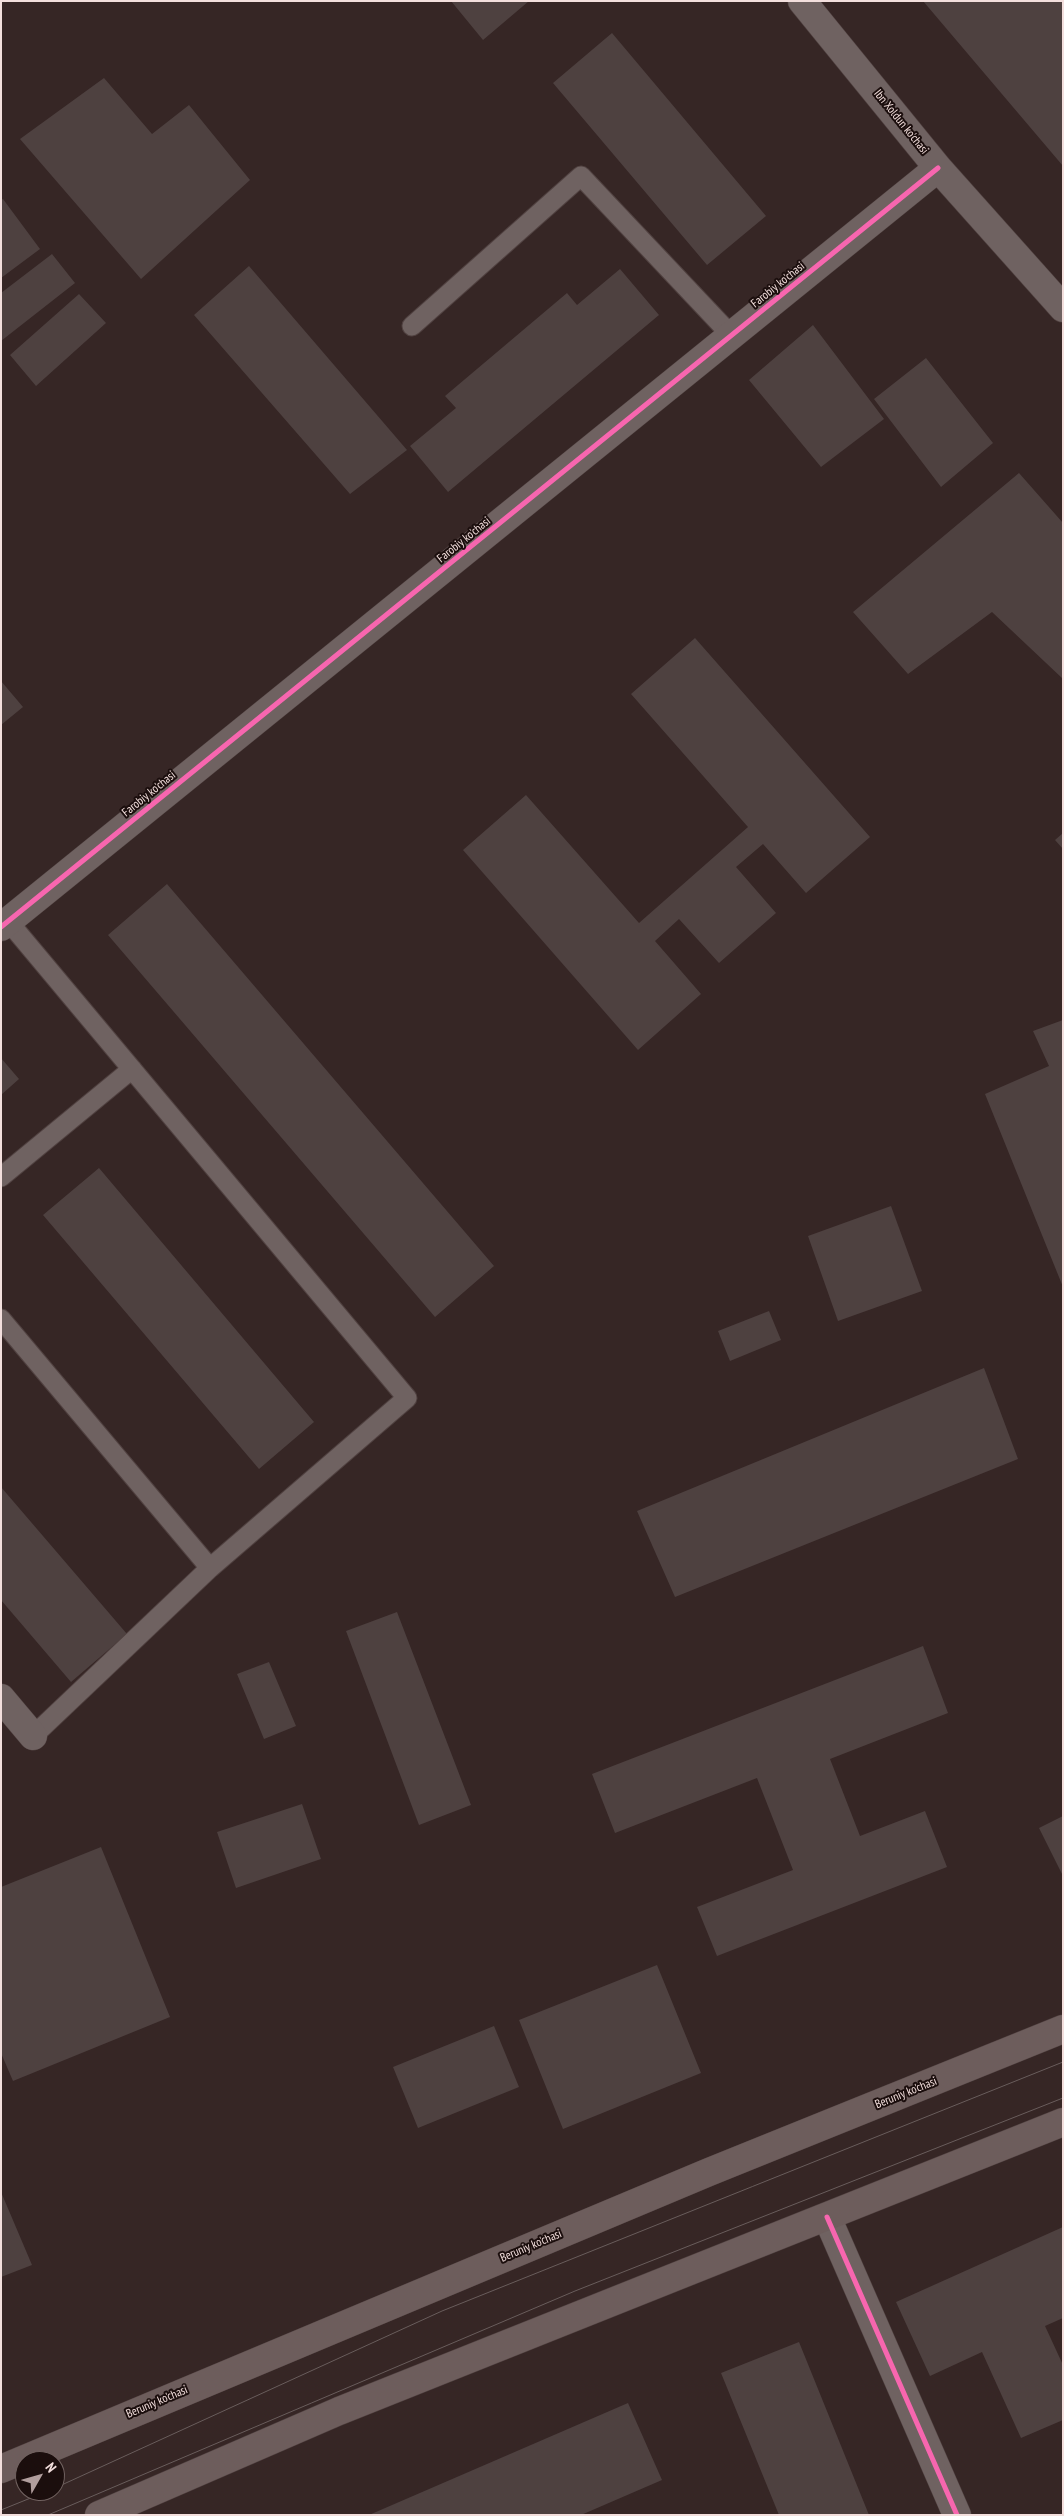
<!DOCTYPE html>
<html>
<head>
<meta charset="utf-8">
<style>
	body { margin:0 }
	#map { position:relative; width:1064px; height:2516px; overflow:hidden; background:#362625; font-family:"PT Sans Narrow",sans-serif }
	canvas { display:block }
	.frame { position:absolute; inset:0; border:2px solid #f3dfdd; pointer-events:none }
	.north { position:absolute; left:15px; top:2451px; width:50px; height:50px; box-sizing:border-box; background:#1b0e0d; border:1px solid #716260; border-radius:50%; rotate:52deg; font-size:14px; font-weight:700; line-height:20px; text-align:center; color:#f3dfdd }
	.north::after { content:''; display:block; margin:auto; width:18px; height:22px; background:#b19e9d; clip-path:polygon(50% 0,100% 100%,50% 72%,0 100%) }
</style>
</head>
<body>
<div id="map">
<canvas width="1064" height="2516"></canvas>
<div class="frame"></div>
<div class="north">N</div>
</div>
<script>
const ctx = document.querySelector('canvas').getContext('2d');
ctx.lineJoin = 'round';
function paint(path, color) { ctx.fillStyle = color; ctx.fill(path, 'evenodd'); }
const toPath = rows => new Path2D(rows.map(r => 'M' + r).join(''));
function strokePath(path, color, width, dash) { ctx.strokeStyle = color; ctx.lineWidth = width; ctx.lineCap = dash ? 'butt' : 'round'; ctx.setLineDash(dash || []); ctx.stroke(path); }
function write(font, color, halo, rows, align = 'center') {
  ctx.font = font + ' "PT Sans Narrow",sans-serif'; ctx.lineWidth = 4; ctx.setLineDash([]); ctx.textBaseline = 'middle'; ctx.strokeStyle = halo; ctx.fillStyle = color; for (const [text, x, y, turn = 0] of rows) {
    ctx.save(); ctx.translate(x, y); ctx.rotate((+turn || 0) * Math.PI / 180); ctx.textAlign = isNaN(turn) ? turn : align; if (halo) ctx.strokeText(text, 0, 0); ctx.fillText(text, 0, 0); ctx.restore();
  }
}
const building = toPath([
	[451,1,529,1,483,40],
	[923,1,1063,1,1063,166],
	[612,33,766,216,707,265,553,83],
	[104,78,152,134,189,105,250,180,141,279,20,139],
	[3,199,40,249,1,278,1,200],
	[52,254,75,283,1,341,1,293],
	[249,266,407,450,350,494,194,315],
	[620,269,659,315,448,492,410,446,456,408,445,396,567,293,577,305],
	[79,294,106,323,36,386,10,355],
	[813,325,884,419,821,467,749,380],
	[926,358,993,443,941,487,874,399],
	[1019,473,1063,523,1063,679,992,612,908,674,853,612],
	[695,638,870,837,806,893,763,844,736,867,776,913,719,963,679,919,655,941,701,994,638,1050,463,850,526,795,639,923,748,827,631,694],
	[1,681,23,707,1,725],
	[1063,833,1063,849,1055,840],
	[167,884,494,1266,435,1317,108,935],
	[1063,1020,1063,1287,985,1094,1049,1066,1033,1031],
	[1,1058,19,1079,1,1095],
	[99,1168,314,1422,259,1469,43,1215],
	[891,1206,922,1291,838,1321,808,1236],
	[769,1311,781,1340,730,1361,718,1331],
	[984,1368,1018,1459,675,1597,637,1511],
	[1,1487,127,1634,71,1682,1,1600],
	[397,1612,471,1805,419,1825,346,1631],
	[923,1646,948,1713,830,1759,860,1836,925,1811,947,1867,717,1956,697,1907,793,1870,757,1778,615,1833,592,1774],
	[269,1662,296,1726,264,1739,237,1674],
	[302,1804,321,1859,236,1888,217,1832],
	[1063,1816,1063,1876,1039,1828],
	[101,1847,170,2017,13,2081,1,2053,1,1887],
	[657,1965,701,2073,563,2129,519,2020],
	[494,2026,519,2087,418,2128,393,2067],
	[1,2192,32,2265,1,2277],
	[1063,2227,1063,2318,1045,2326,1063,2365,1063,2420,1021,2438,982,2352,930,2376,896,2302],
	[799,2342,869,2515,779,2515,721,2373],
	[628,2403,662,2480,581,2515,369,2515]
]);
const service = toPath([
	[412,326,581,176,732,336],
	[8,921,407,1398,210,1568,33,1736],
	[1,1177,132,1069],
	[1,1319,210,1568]
]);
const minor = toPath([
	[802,1,938,168,1063,308],
	[1,927,938,168],
	[1,1698,33,1736],
	[827,2217,957,2515]
]);
const primary = toPath([
	[1,2469,709,2172,1063,2029],
	[99,2515,339,2411,1063,2122]
]);
const tram = toPath([
	[55,2488,442,2311,1063,2062],
	[1,2510,48,2491],
	[48,2515,575,2291,1063,2098]
]);
const cycleway = toPath([
	[1,927,938,168],
	[827,2217,957,2515]
]);
const streetNames = [
	["Ibn Xoldun ko'chasi",901,122,51],
	["Farobiy ko'chasi",778,285,-39],
	["Farobiy ko'chasi",464,540,-39],
	["Farobiy ko'chasi",149,794,-39],
	["Beruniy ko'chasi",906,2093,-22],
	["Beruniy ko'chasi",531,2246,-23],
	["Beruniy ko'chasi",157,2402,-23]
];
paint(building, '#4e4140');
strokePath(service, '#504140', 21);
strokePath(minor, '#504140', 29);
strokePath(primary, '#504140', 29);
strokePath(service, '#6f6261', 19);
strokePath(minor, '#6f6261', 28);
strokePath(primary, '#6d5d5c', 28);
strokePath(tram, '#695d5c', 1);
strokePath(cycleway, '#f766af', 5);
write('12px', '#f3dfdd', '#1b0e0d', streetNames);
</script>
</body>
</html>
